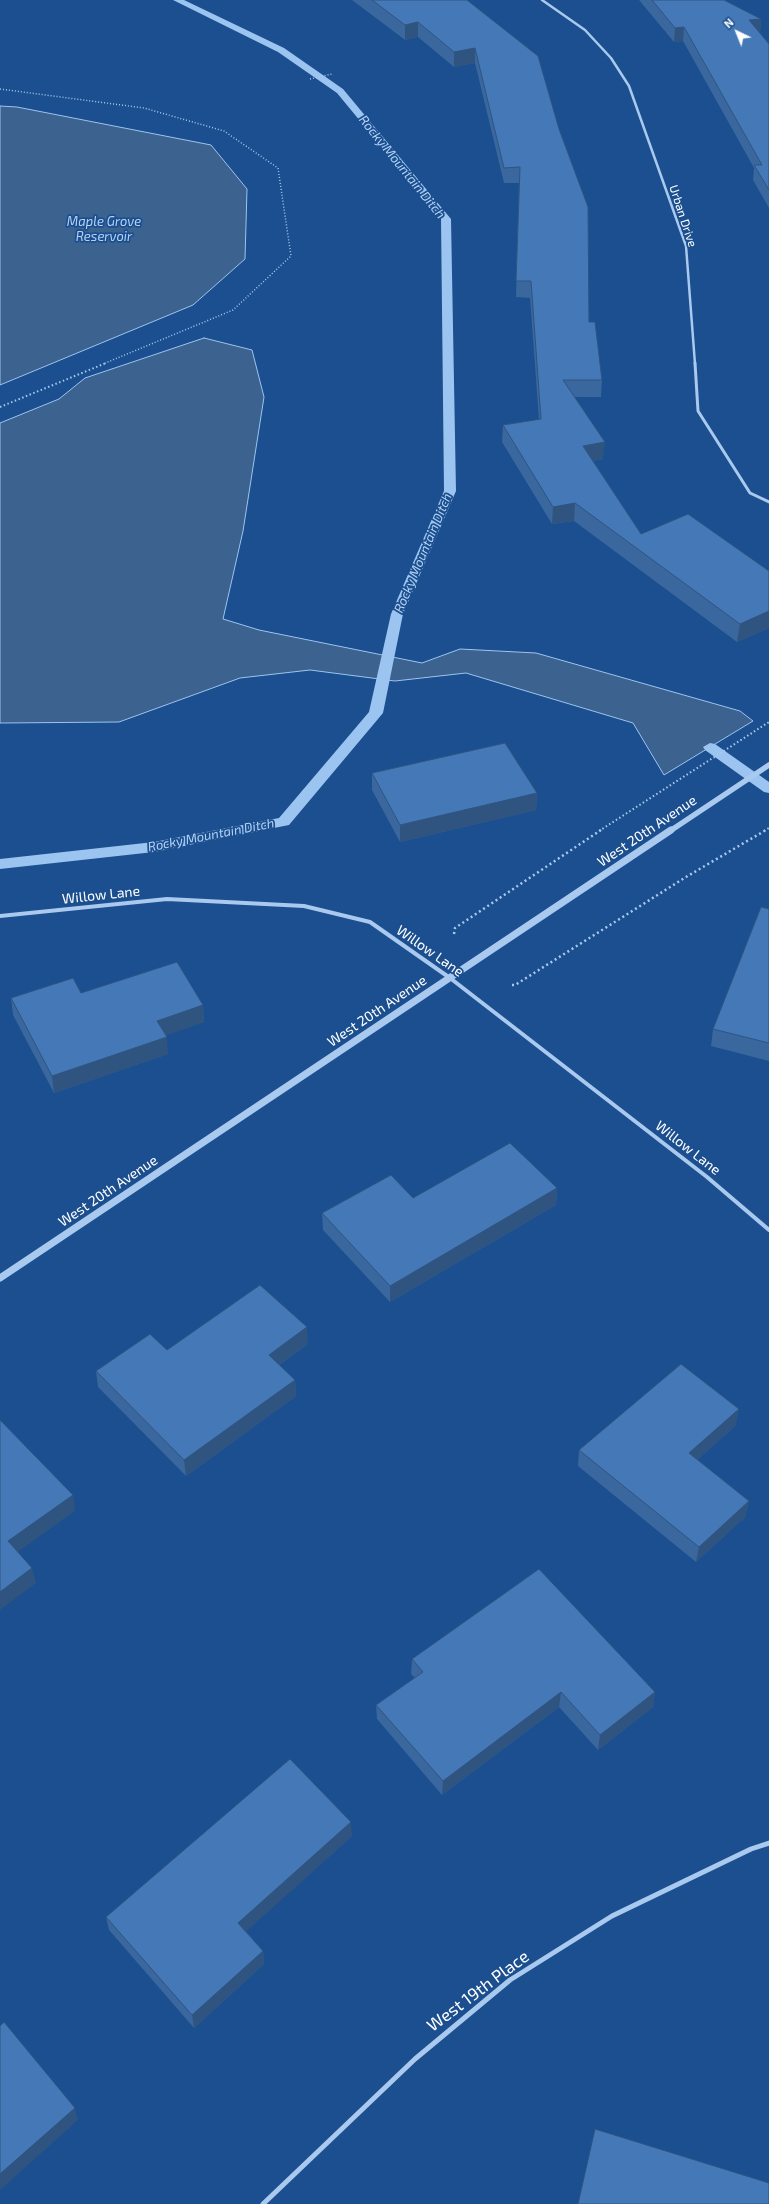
<!DOCTYPE html>
<html>
<head>
<meta charset="utf-8">
<style>
	body { margin:0 }
	#map { position:relative; width:769px; height:2204px; overflow:hidden; background:#1b4f8f; font-family:"Exo 2",sans-serif }
	canvas { display:block }
	.north { position:absolute; left:717px; top:12px; width:40px; height:40px; -webkit-text-stroke:3px #1b4f8f; paint-order:stroke; rotate:317deg; font-size:11px; font-weight:700; line-height:16px; text-align:center; color:#fff }
	.north::after { content:''; display:block; margin:auto; width:14px; height:18px; background:#fff; clip-path:polygon(50% 0,100% 100%,50% 72%,0 100%) }
</style>
</head>
<body>
<div id="map">
<canvas width="769" height="2204"></canvas>
<div class="north">N</div>
</div>
<script>
const ctx = document.querySelector('canvas').getContext('2d');
ctx.lineJoin = 'round';
function paint(path, color) { ctx.fillStyle = color; ctx.fill(path, 'evenodd'); }
const toPath = rows => new Path2D(rows.map(r => 'M' + r).join(''));
function strokePath(path, color, width, dash) { ctx.strokeStyle = color; ctx.lineWidth = width; ctx.lineCap = dash ? 'butt' : 'round'; ctx.setLineDash(dash || []); ctx.stroke(path); }
function write(font, color, halo, rows, align = 'center') {
  ctx.font = font + ' "Exo 2",sans-serif'; ctx.lineWidth = 3.5; ctx.setLineDash([]); ctx.textBaseline = 'middle'; ctx.strokeStyle = halo; ctx.fillStyle = color; for (const [text, x, y, turn = 0] of rows) {
    ctx.save(); ctx.translate(x, y); ctx.rotate((+turn || 0) * Math.PI / 180); ctx.textAlign = isNaN(turn) ? turn : align; if (halo) ctx.strokeText(text, 0, 0); ctx.fillText(text, 0, 0); ctx.restore();
  }
}
const water = toPath([
	[0,106,17,107,211,145,247,189,245,259,193,305,0,385,0,106],
	[204,338,252,350,264,397,243,531,223,619,259,630,422,663,460,649,536,653,740,711,753,721,664,775,633,723,466,673,395,681,310,670,240,678,119,722,0,723,0,423,59,399,85,378,204,338]
]);
const stream = toPath([
	[173,0,184,0,284,48,343,89,451,219,456,491,403,614,383,713,289,825,154,852,0,869,0,859,154,842,279,818,369,712,391,614,444,491,441,219,337,93,278,52,173,0],
	[710,743,715,744,769,782,769,793,764,792,705,750,703,747,710,743]
]);
const pathFar2 = toPath([
	[310,79,332,74],
	[0,89,144,108,224,131,278,168,291,256,233,310,103,364]
]);
const pathFar1 = toPath([
	[0,407,106,363],
	[599,831,769,722],
	[764,831,769,828]
]);
const path = toPath([
	[454,934,455,928,601,830],
	[512,985,515,985,686,877,766,830]
]);
const minorFar3 = toPath([
	[542,0,585,30,611,58,629,86,686,246,695,364]
]);
const minorFar2 = toPath([
	[695,363,698,411,750,493,769,502]
]);
const minorFar1 = toPath([
	[0,916,167,899,304,906,370,922,450,978,707,1177,769,1230]
]);
const minor = toPath([
	[263,2204,415,2059,510,1980,612,1916,751,1849,769,1843]
]);
const tertiaryFar1 = toPath([
	[670,831,769,765]
]);
const tertiary = toPath([
	[0,1278,671,830]
]);
const wall = toPath([
	[352,0,467,0,589,322,602,380,601,397,575,397,603,459,593,461,641,534,769,571,769,628,737,642,574,521,552,524,502,442,503,425,539,420,530,298,516,297,519,183,504,183,475,63,454,67,418,37,405,40],
	[639,0,724,0,761,19,760,33,769,44,769,208,753,180,754,168,683,41,674,42],
	[372,773,537,793,536,810,400,842,372,790],
	[769,909,769,1061,711,1046,713,1029],
	[81,993,203,1005,204,1022,165,1035,168,1054,54,1093,13,1015,11,998],
	[557,1188,556,1205,390,1302,323,1230,322,1213,413,1198],
	[308,1344,279,1365,295,1380,296,1396,186,1476,98,1387,96,1371,167,1350],
	[736,1425,697,1460,749,1501,745,1517,696,1562,578,1466,579,1450],
	[412,1659,655,1692,653,1707,598,1750,559,1707,442,1795,377,1719,376,1705,415,1678,411,1674],
	[352,1836,246,1931,263,1951,264,1964,194,2028,109,1930,106,1917]
]);
const shadedWall = toPath([
	[761,19,760,33,749,20],
	[418,22,418,37,405,40,405,25],
	[684,27,683,41,674,42,675,28],
	[475,48,475,63,454,67,454,52],
	[605,442,603,459,582,463,583,446],
	[575,503,574,521,552,524,553,507],
	[769,611,769,628,737,642,740,624],
	[537,793,536,810,400,842,400,825],
	[203,1005,204,1022,159,1038,157,1021],
	[167,1037,168,1054,54,1093,52,1076],
	[557,1188,556,1205,390,1302,390,1286],
	[307,1327,308,1344,270,1371,269,1355],
	[295,1380,296,1396,186,1476,184,1460],
	[739,1409,736,1425,687,1469,689,1453],
	[73,1495,75,1511,12,1556,8,1541],
	[749,1501,745,1517,696,1562,699,1547],
	[32,1568,36,1583,0,1610,0,1592],
	[561,1692,559,1707,442,1795,443,1781],
	[655,1692,653,1707,598,1750,600,1735],
	[351,1822,352,1836,240,1937,238,1923],
	[263,1951,264,1964,194,2028,192,2015],
	[75,2108,78,2120,0,2190,0,2174]
]);
const building = toPath([
	[372,0,467,0,538,56,559,129,588,207,589,322,595,322,602,380,563,380,605,442,583,446,641,534,688,514,769,571,769,611,740,624,575,503,553,507,503,425,541,419,531,281,516,281,520,167,504,168,475,48,454,52,418,22,405,25,372,0],
	[652,0,724,0,761,19,749,20,769,44,769,190,754,165,762,165,684,27,675,28,652,0],
	[505,743,537,793,400,825,372,773,505,743],
	[761,907,769,909,769,1043,713,1029,761,907],
	[177,962,203,1005,157,1021,167,1037,52,1076,11,998,73,978,81,993,177,962],
	[510,1143,557,1188,390,1286,322,1213,391,1175,413,1198,510,1143],
	[260,1285,307,1327,269,1355,295,1380,184,1460,96,1371,150,1334,167,1350,260,1285],
	[681,1364,739,1409,689,1453,749,1501,699,1547,579,1450,681,1364],
	[0,1420,73,1495,8,1541,32,1568,0,1592,0,1420],
	[539,1569,655,1692,600,1735,561,1692,443,1781,376,1705,423,1672,412,1659,539,1569],
	[290,1759,351,1822,238,1923,263,1951,192,2015,106,1917,290,1759],
	[4,2022,75,2108,0,2174,0,2026,4,2022],
	[595,2129,769,2183,769,2204,578,2204,595,2129]
]);
const farStreetnames = [
	["Urban Drive",683,216,72]
];
const farWaternames = [
	["Rocky Mountain Ditch",402,167,51],
	["Maple Grove",104,222],
	["Reservoir",104,237],
	["Rocky Mountain Ditch",423,553,-67],
	["Rocky Mountain Ditch",211,835,-11]
];
const streetNames = [
	["West 20th Avenue",647,831,-34],
	["Willow Lane",101,895,-6],
	["Willow Lane",430,951,35],
	["West 20th Avenue",377,1011,-34],
	["Willow Lane",688,1148,38],
	["West 20th Avenue",108,1191,-34]
];
const nearStreetnames = [
	["West 19th Place",478,1991,-37]
];
paint(water, '#3c6290');
strokePath(water, '#9cc4f0', 1);
paint(stream, '#9cc4f0');
strokePath(pathFar2, '#a9c9ee', 1.5, [1, 2]);
strokePath(pathFar1, '#a9c9ee', 2, [1.5, 2.5]);
strokePath(path, '#a9c9ee', 2.5, [2, 3]);
strokePath(minorFar3, '#a9c9ee', 2.5);
strokePath(minorFar2, '#a9c9ee', 3);
strokePath(minorFar1, '#a9c9ee', 4);
strokePath(minor, '#a9c9ee', 5);
strokePath(tertiaryFar1, '#a9c9ee', 5.5);
strokePath(tertiary, '#a9c9ee', 7);
paint(wall, '#3a679d');
paint(shadedWall, '#305480');
paint(building, '#4478b7');
strokePath(building, '#305480', 1);
write('12px', '#fff', '#1b4f8f', farStreetnames);
write('italic 13px', '#b5d3f5', '#1b4f8f', farWaternames);
write('14px', '#fff', '#1b4f8f', streetNames);
write('17px', '#fff', '#1b4f8f', nearStreetnames);
</script>
</body>
</html>
